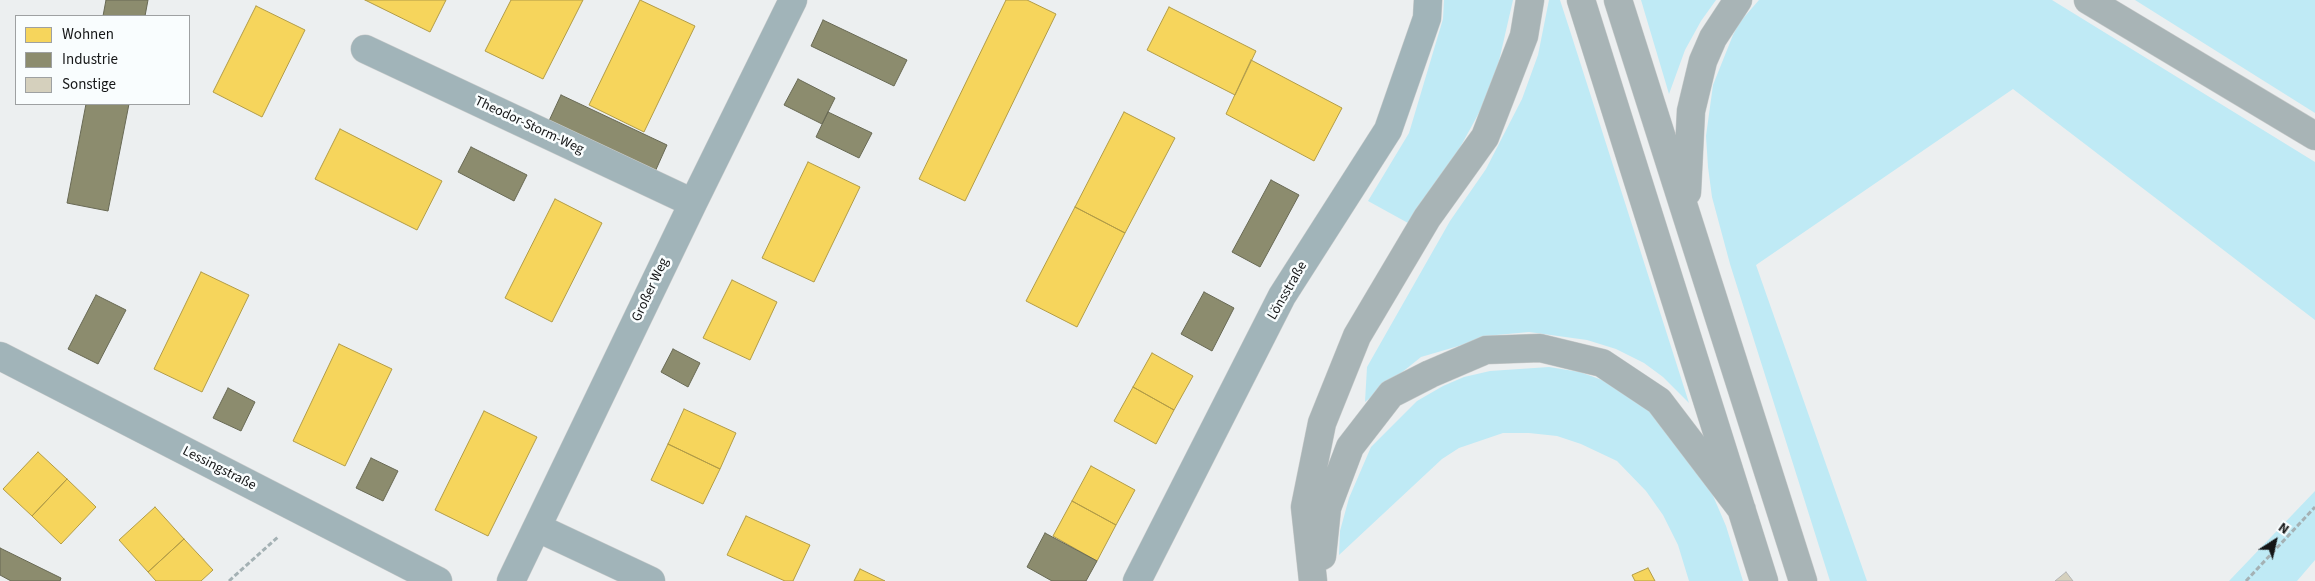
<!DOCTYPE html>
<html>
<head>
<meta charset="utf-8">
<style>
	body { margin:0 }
	#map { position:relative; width:2315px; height:581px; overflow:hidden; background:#eceff0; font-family:"Source Sans 3",sans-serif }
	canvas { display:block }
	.legend { position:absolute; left:15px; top:15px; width:175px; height:90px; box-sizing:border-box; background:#f9fdfe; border:1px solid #9ea1a2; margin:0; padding:6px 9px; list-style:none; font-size:15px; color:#151617 }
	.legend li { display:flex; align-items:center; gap:10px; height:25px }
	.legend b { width:25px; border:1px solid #9ea1a2 }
	.north { position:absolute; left:2250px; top:516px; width:50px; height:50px; -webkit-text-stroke:4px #f9fdfe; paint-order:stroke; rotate:35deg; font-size:14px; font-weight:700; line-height:20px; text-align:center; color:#151617 }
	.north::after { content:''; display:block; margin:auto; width:18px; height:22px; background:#151617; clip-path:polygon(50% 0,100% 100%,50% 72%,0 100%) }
</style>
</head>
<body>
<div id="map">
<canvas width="2315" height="581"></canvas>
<ul class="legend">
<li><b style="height:14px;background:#f6d55c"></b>Wohnen</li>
<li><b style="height:14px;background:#8c8c6e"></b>Industrie</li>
<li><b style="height:14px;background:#d5d0bd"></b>Sonstige</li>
</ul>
<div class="north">N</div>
</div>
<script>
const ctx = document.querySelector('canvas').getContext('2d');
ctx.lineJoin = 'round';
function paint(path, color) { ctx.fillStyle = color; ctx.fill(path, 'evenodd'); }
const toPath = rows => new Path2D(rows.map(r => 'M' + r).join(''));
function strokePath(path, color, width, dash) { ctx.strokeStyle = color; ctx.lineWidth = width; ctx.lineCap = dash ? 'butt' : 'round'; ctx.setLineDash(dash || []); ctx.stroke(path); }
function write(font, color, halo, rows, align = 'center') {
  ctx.font = font + ' "Source Sans 3",sans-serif'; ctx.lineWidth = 5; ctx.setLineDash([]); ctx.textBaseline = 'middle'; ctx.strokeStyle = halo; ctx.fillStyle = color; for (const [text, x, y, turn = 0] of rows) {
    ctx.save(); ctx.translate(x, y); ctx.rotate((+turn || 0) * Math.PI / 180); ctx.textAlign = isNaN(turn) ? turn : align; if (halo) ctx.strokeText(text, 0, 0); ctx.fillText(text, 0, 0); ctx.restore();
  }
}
const green = toPath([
	[1444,0,1513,0,1496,74,1480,111,1457,153,1408,223,1368,201,1409,133,1443,19],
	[1549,0,1560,0,1572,37,1689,403,1663,377,1644,363,1616,349,1587,340,1529,332,1496,335,1421,357,1365,402,1367,367,1450,221,1486,169,1522,99,1538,55],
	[1641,0,1716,0,1701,21,1685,50,1669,94],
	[1759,0,2052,0,2315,162,2315,320,2013,89,1756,265,1867,581,1830,581,1730,264,1712,197,1708,167,1706,136,1713,85,1733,35,1739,23],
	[2135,0,2315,0,2315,113],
	[1549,367,1580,372,1613,384,1659,418,1705,477,1726,526,1743,581,1689,581,1678,545,1663,515,1646,491,1617,461,1581,444,1557,436,1529,433,1503,433,1459,448,1442,459,1339,555,1340,531,1349,498,1371,447,1417,401,1443,386,1464,377,1490,371],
	[2315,491,2315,560,2297,581,2229,581]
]);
const homes = toPath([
	[365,0,446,0,430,32,365,0],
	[511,0,583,0,543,79,485,51,511,0],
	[640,0,695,26,644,132,589,105,640,0],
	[1006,0,1027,0,1056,14,965,201,919,179,1006,0],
	[256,6,305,30,262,117,213,92,256,6],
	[1169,7,1256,51,1235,95,1147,50,1169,7],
	[1251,60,1342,108,1314,161,1226,114,1251,60],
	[1124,112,1175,138,1125,233,1075,207,1124,112],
	[340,129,442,181,417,230,315,179,340,129],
	[808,162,860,187,814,282,762,258,808,162],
	[555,199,602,223,552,322,505,298,555,199],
	[1075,207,1125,233,1077,327,1026,301,1075,207],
	[201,272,249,295,202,392,154,369,201,272],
	[732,280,777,302,750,360,703,338,732,280],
	[339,344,392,369,345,466,293,441,339,344],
	[1152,353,1193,376,1174,410,1133,387,1152,353],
	[1133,387,1174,410,1156,444,1114,421,1133,387],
	[684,409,736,433,720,469,668,444,684,409],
	[484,411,537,437,488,536,435,510,484,411],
	[668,444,720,469,703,504,651,480,668,444],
	[38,452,67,479,32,516,3,489,38,452],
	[1091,466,1135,490,1116,525,1072,501,1091,466],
	[67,479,96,507,61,544,32,516,67,479],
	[1072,501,1116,525,1097,561,1053,536,1072,501],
	[155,507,184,539,148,572,119,540,155,507],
	[746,516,810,545,793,581,785,581,727,555,746,516],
	[184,539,213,570,201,581,156,581,148,572,184,539],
	[1648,568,1655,581,1635,581,1632,575,1648,568],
	[860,569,885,581,854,581,860,569]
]);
const industry = toPath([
	[106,0,148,0,145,16,103,16,106,0],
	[823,20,907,60,894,86,811,46,823,20],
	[798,79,835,98,822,124,784,105,798,79],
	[561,95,667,145,654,174,548,123,561,95],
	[86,104,129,104,108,211,67,203,86,104],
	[828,112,872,133,859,158,816,137,828,112],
	[471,147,527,175,514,201,458,172,471,147],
	[1271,180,1299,195,1260,267,1232,252,1271,180],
	[1204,292,1234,308,1212,351,1181,334,1204,292],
	[96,295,126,310,98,364,68,349,96,295],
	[673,349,700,363,688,387,661,372,673,349],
	[228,388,255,402,241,431,213,418,228,388],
	[371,458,398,471,383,501,356,488,371,458],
	[1045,533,1097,561,1086,581,1052,581,1027,567,1045,533],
	[0,548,61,578,60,581,11,581,0,575,0,548]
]);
const building = toPath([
	[2066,572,2073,581,2055,581,2066,572]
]);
const path = toPath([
	[229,581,279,536],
	[2246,581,2315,507]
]);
const minor = toPath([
	[365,49,693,203],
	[0,356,438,581],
	[538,528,651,581],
	[511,581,693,203,793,0],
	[1137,581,1282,296,1388,130,1427,18,1428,0]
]);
const highway = toPath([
	[1581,0,1764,581],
	[1618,0,1803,581],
	[2088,0,2315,136],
	[1687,192,1691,111,1703,61,1713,38,1738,0],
	[1322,556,1327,508,1350,447,1391,394,1430,374,1486,350,1540,348,1602,363,1659,401,1742,510],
	[1313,581,1305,507,1322,423,1357,336,1427,218,1485,137,1524,36,1530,0]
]);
const streetNames = [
	["Theodor-Storm-Weg",529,126,25],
	["Großer Weg",651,290,-65],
	["Lönsstraße",1288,291,-60],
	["Lessingstraße",219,469,27]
];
paint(green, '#bfeaf5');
paint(homes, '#f6d55c');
strokePath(homes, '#b29c47', 1);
paint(industry, '#8c8c6e');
strokePath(industry, '#686954', 1);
paint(building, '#d5d0bd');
strokePath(building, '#b4b5b5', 1);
strokePath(minor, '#cacccc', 29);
strokePath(highway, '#cacccc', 29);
strokePath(path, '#a4b1b4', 3, [5, 2.5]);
strokePath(minor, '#a1b4b9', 28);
strokePath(highway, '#a8b4b6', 28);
write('14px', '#151617', '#f9fdfe', streetNames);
</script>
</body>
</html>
